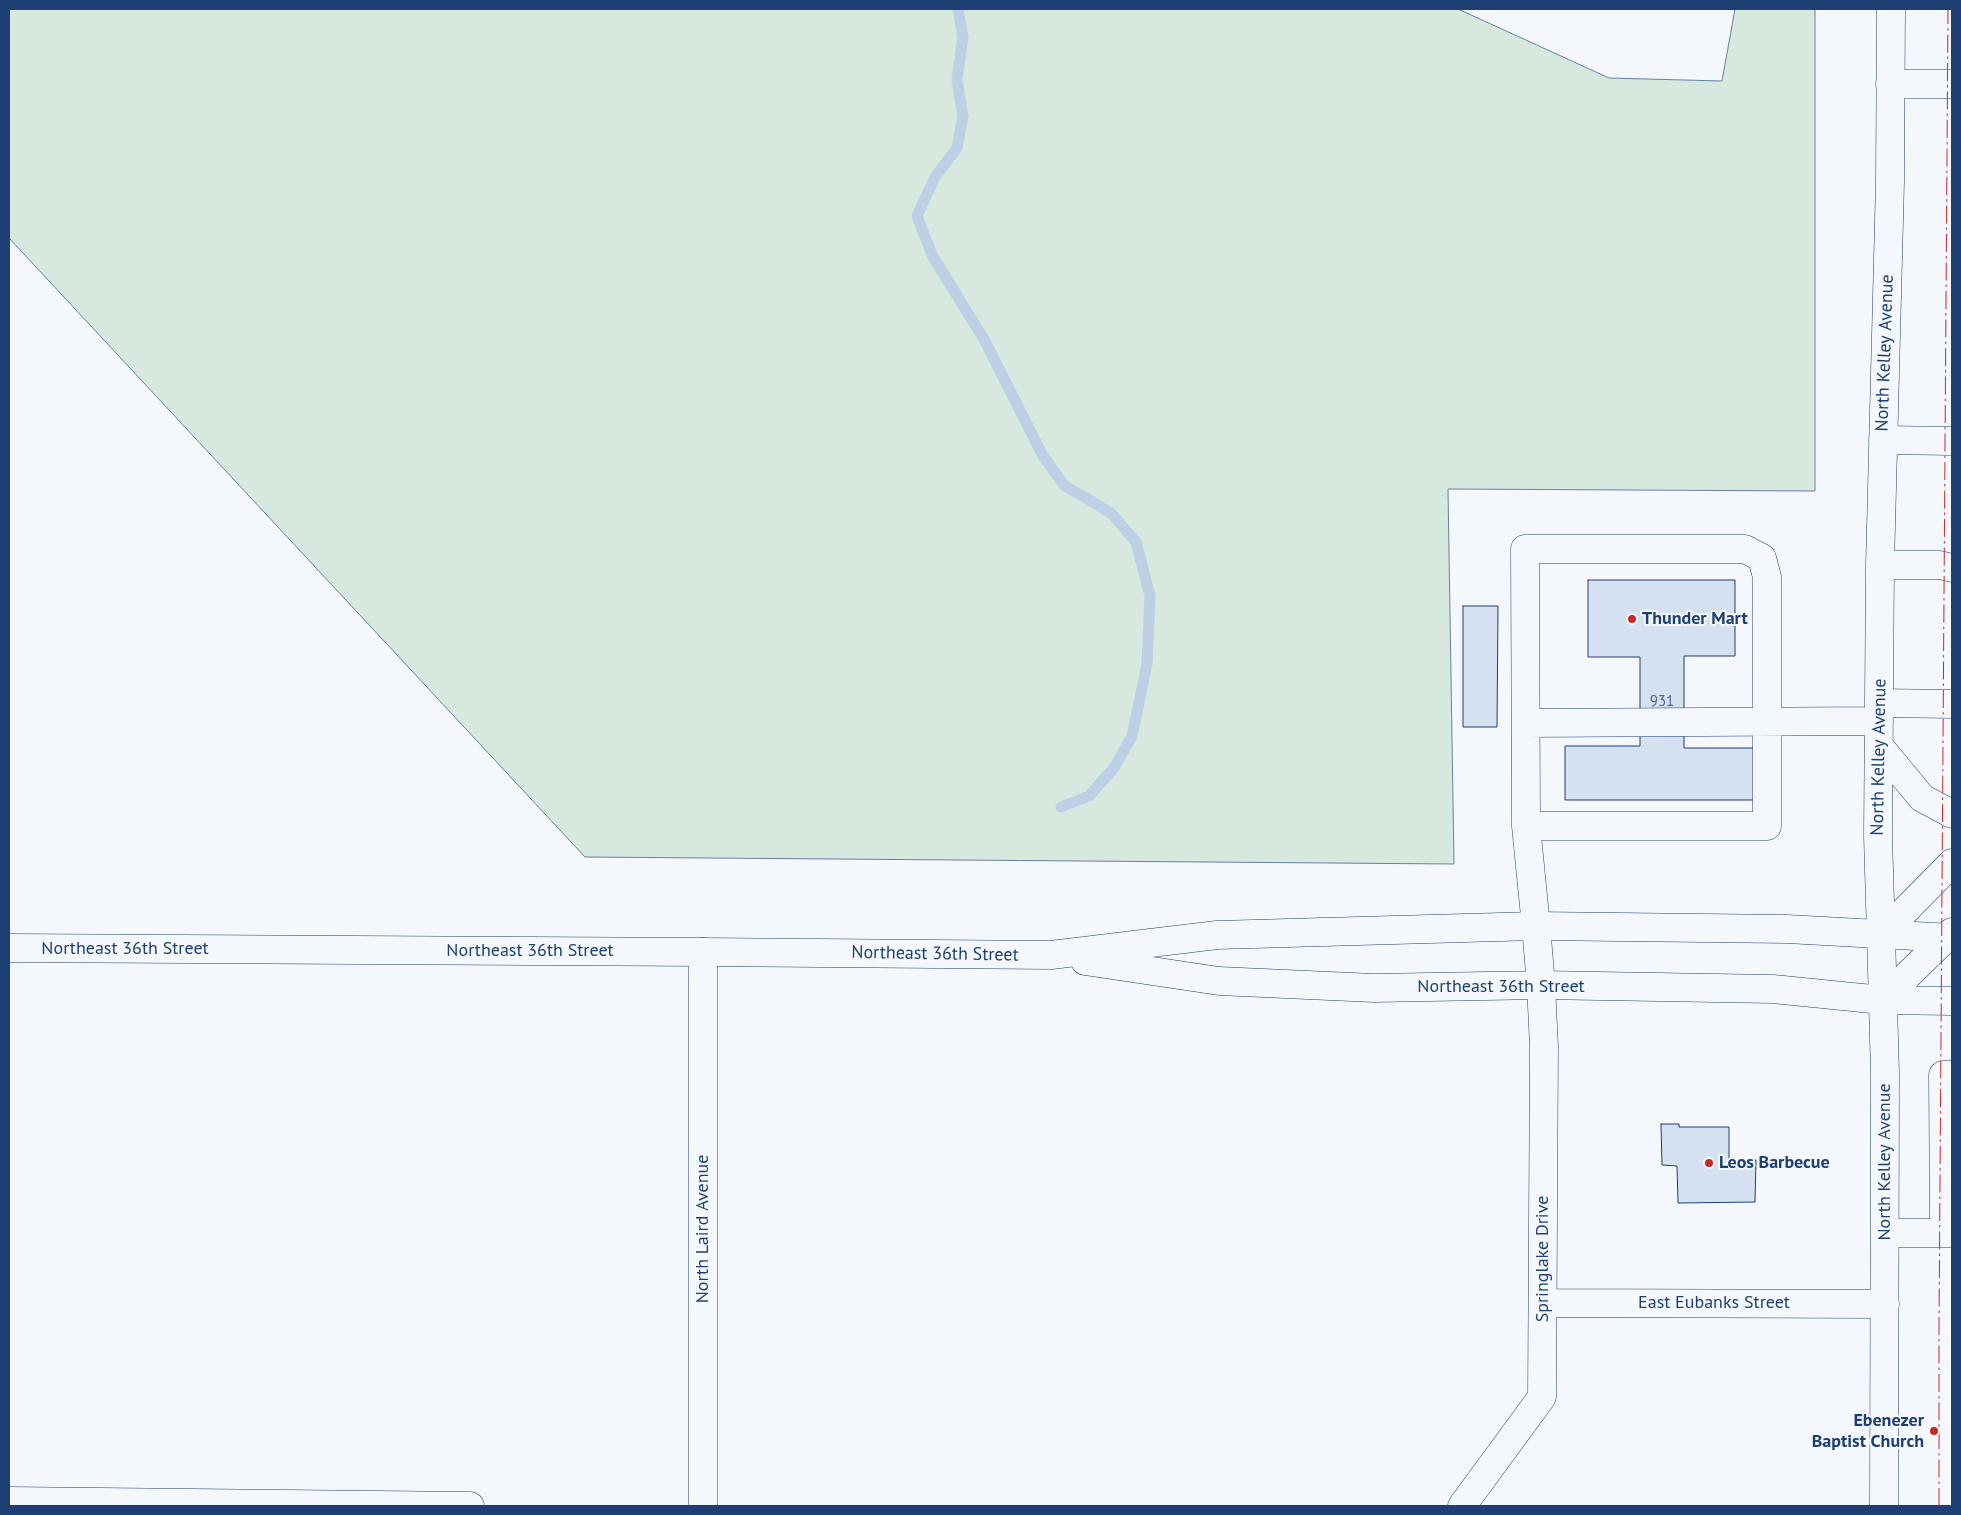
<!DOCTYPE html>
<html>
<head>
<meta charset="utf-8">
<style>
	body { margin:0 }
	#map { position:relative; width:1961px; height:1515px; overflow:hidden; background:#f4f7fb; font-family:"PT Sans",sans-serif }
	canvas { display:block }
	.frame { position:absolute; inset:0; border:10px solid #1d3f73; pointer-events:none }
</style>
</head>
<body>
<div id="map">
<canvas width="1961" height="1515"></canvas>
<div class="frame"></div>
</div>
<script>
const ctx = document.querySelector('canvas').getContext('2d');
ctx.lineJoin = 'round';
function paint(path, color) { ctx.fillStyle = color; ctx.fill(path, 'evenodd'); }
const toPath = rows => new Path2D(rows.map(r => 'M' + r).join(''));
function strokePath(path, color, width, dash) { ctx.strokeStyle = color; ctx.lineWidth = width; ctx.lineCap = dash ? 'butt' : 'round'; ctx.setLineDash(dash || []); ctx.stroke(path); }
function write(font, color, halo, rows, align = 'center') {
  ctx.font = font + ' "PT Sans",sans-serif'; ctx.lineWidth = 4; ctx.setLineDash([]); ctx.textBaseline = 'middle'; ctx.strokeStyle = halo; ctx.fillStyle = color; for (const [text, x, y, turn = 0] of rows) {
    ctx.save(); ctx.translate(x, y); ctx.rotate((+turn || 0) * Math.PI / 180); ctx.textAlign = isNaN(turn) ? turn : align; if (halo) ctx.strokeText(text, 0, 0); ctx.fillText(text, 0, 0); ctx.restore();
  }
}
const green = toPath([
	[9,9,1458,9,1609,78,1722,81,1735,9,1815,9,1815,491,1448,489,1454,864,585,857,9,238,9,9]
]);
const stream = toPath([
	[958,9,963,37,957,80,963,116,957,148,935,177,917,216,932,255,985,341,1043,456,1064,485,1111,513,1136,542,1150,596,1147,664,1132,736,1114,768,1089,796,1061,807]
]);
const building = toPath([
	[1588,580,1735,580,1735,656,1684,656,1684,748,1756,748,1756,800,1565,800,1565,746,1640,746,1640,657,1588,657,1588,580],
	[1463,606,1498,606,1497,727,1463,727,1463,606],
	[1661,1124,1679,1124,1679,1127,1729,1127,1729,1160,1756,1160,1755,1202,1678,1203,1677,1166,1662,1165,1661,1124]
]);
const minor = toPath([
	[1890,84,1952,84],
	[1883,440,1952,441],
	[1880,565,1940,565,1952,568],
	[1879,703,1952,704],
	[1526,723,1879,721],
	[1879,746,1922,798,1952,814],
	[1526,826,1767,826,1767,577,1762,558,1745,549,1525,549,1526,826,1536,926],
	[1881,935,1878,836,1880,565,1890,182,1891,9],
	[1881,935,1952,863],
	[703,952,703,1506],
	[1882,1000,1952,932],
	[1886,1233,1952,1233],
	[1944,1233,1943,1075,1952,1075],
	[1543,1303,1885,1304],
	[9,1501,470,1506],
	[1462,1506,1542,1397,1544,1047,1541,985]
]);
const major = toPath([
	[1536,926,1541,985],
	[1881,935,1885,1073,1884,1506],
	[9,948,703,952,1051,955,1217,935,1536,926,1787,929,1952,938],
	[1085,961,1219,981,1374,988,1541,985,1773,989,1882,1000,1952,1001]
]);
const power = toPath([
	[1939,1506,1939,1329,1948,9]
]);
const markers = [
	[1632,619,5,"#c62828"],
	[1709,1163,5,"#c62828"],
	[1934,1431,5,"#c62828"]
];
const numberNames = [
	["931",1662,702]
];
const streetNames = [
	["North Kelley Avenue",1885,353,-88],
	["North Kelley Avenue",1879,757,-89],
	["Northeast 36th Street",125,949],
	["Northeast 36th Street",530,951],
	["Northeast 36th Street",935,954,1],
	["Northeast 36th Street",1501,987],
	["North Kelley Avenue",1885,1162,-90],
	["North Laird Avenue",703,1229,-90],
	["Springlake Drive",1543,1259,-90],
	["East Eubanks Street",1714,1303]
];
const poiNames = [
	["Thunder Mart",1642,619],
	["Leos Barbecue",1719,1163],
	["Ebenezer",1924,1421,"right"],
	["Baptist Church",1924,1442,"right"]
];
paint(green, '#d7e8df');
strokePath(green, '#687fa3', 1);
strokePath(stream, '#bed0e5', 11);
paint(building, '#d5e0f0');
strokePath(building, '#1d3f73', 1);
strokePath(minor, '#1d3f73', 29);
strokePath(major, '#1d3f73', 29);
strokePath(minor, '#f4f7fb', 28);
strokePath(major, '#f4f7fb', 28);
strokePath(power, '#c62828', 1, [18, 4, 2.5, 4]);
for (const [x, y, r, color] of markers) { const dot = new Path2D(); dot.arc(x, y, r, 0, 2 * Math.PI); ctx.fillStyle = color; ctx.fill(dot); strokePath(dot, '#f4f7fb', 2); }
write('15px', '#4b6792', null, numberNames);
write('18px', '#1d3f73', '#f4f7fb', streetNames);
write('bold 18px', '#1d3f73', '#f4f7fb', poiNames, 'left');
</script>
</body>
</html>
